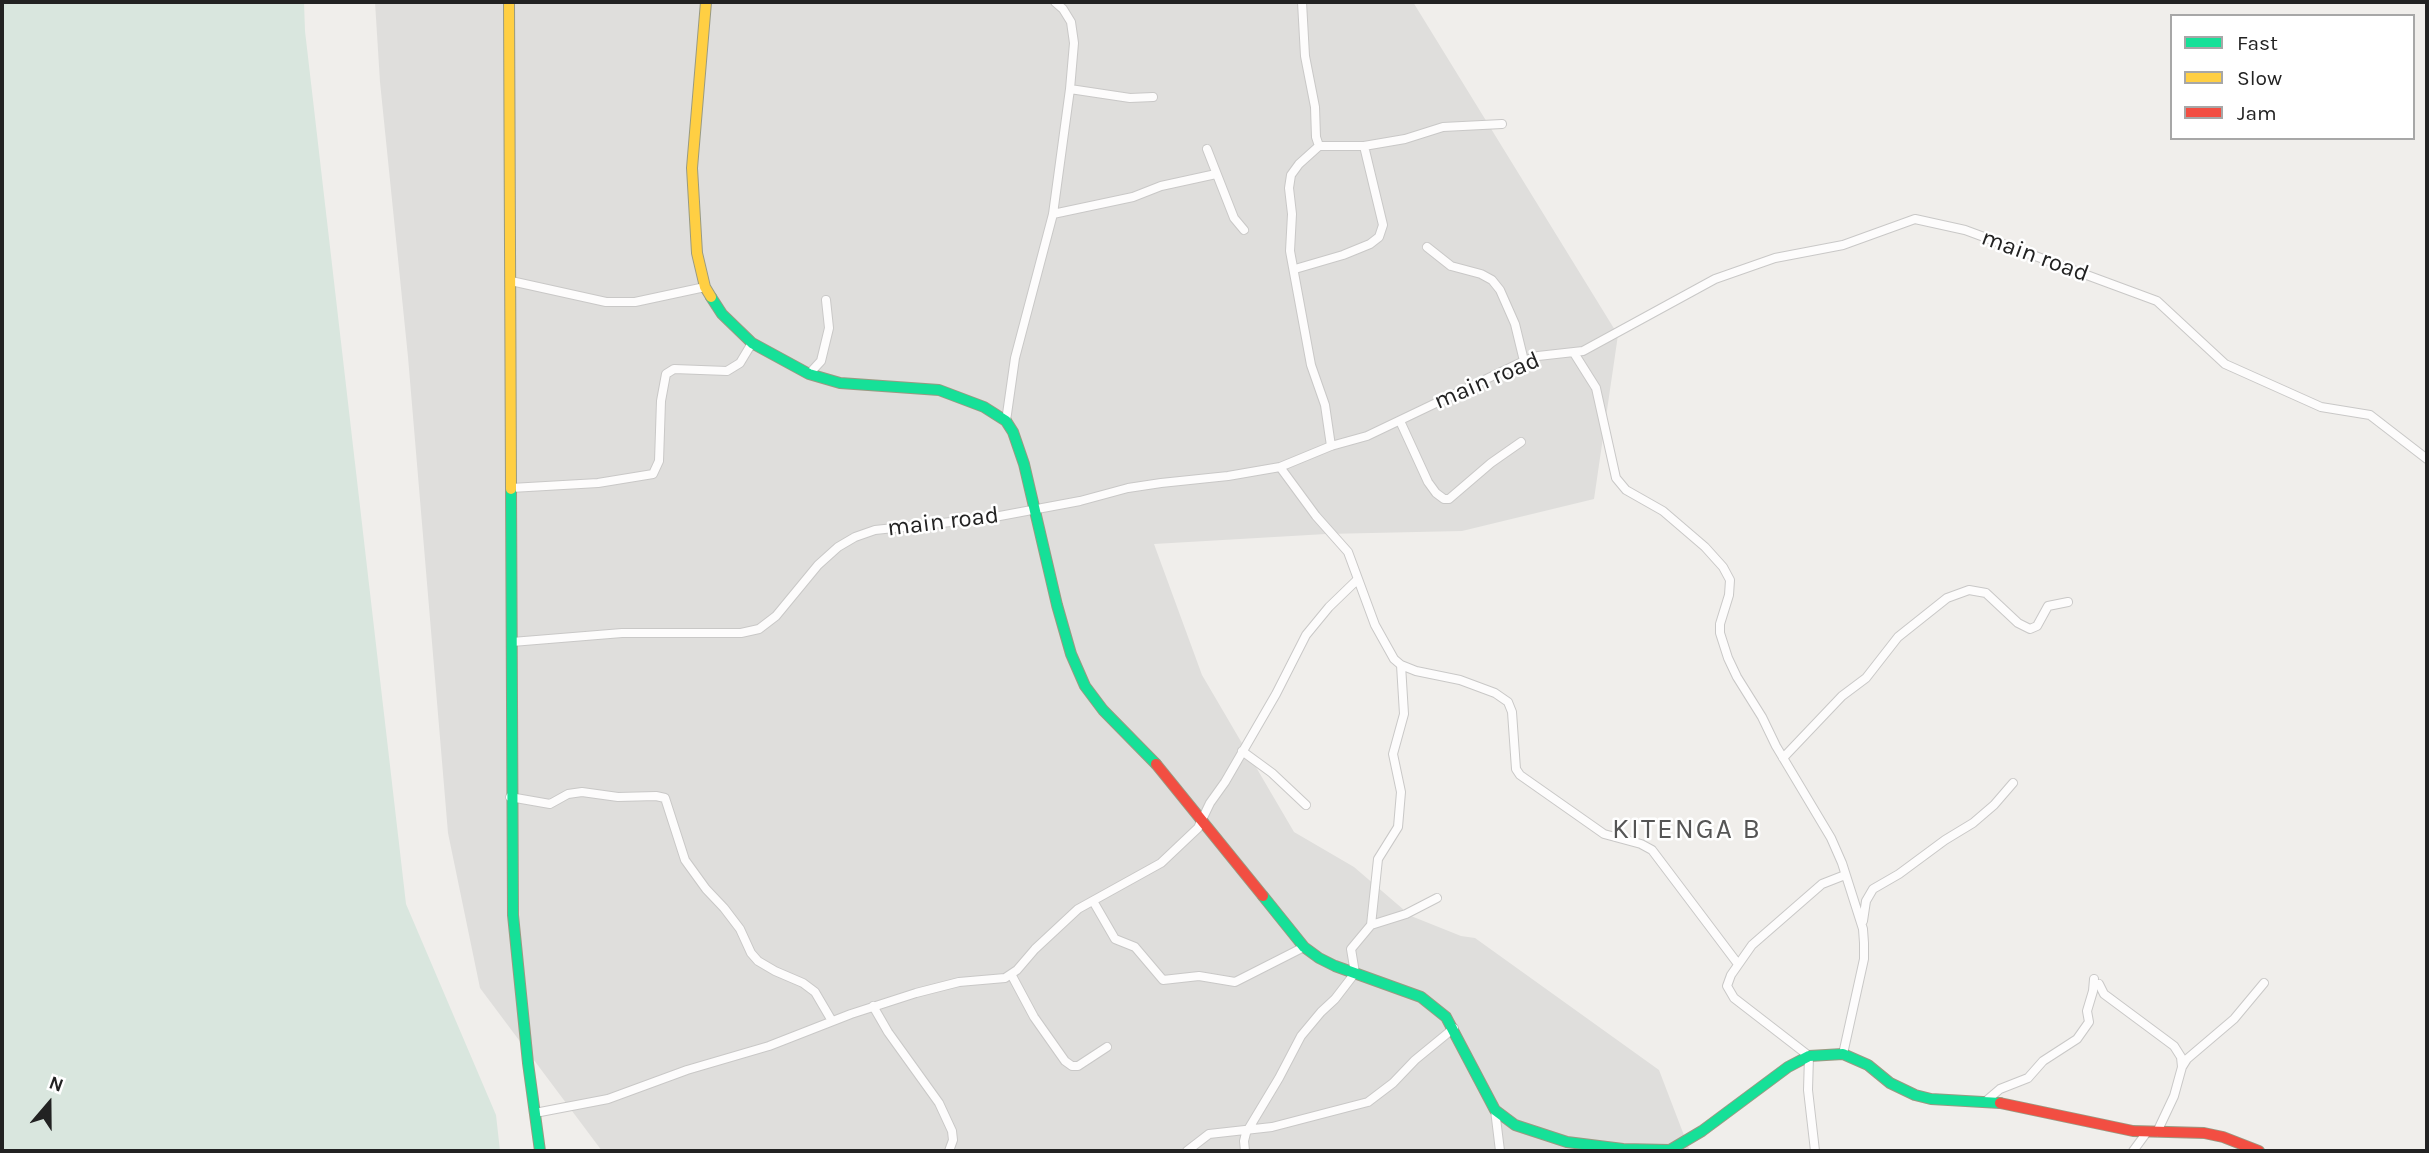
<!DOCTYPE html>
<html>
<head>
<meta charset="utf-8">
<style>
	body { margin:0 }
	#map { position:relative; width:2429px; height:1153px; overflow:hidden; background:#f0eeeb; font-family:Karla,sans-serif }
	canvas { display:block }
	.frame { position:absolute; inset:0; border:4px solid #222; pointer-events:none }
	.legend { position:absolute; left:2170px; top:14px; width:245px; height:126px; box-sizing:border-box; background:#fff; border:2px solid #a7a7a7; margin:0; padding:9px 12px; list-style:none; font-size:21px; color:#222 }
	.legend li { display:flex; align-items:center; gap:14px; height:35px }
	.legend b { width:35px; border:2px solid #a7a7a7 }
	.north { position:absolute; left:14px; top:1069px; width:70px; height:70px; -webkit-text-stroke:5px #fff; paint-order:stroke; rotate:20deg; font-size:19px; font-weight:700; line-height:28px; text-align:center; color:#222 }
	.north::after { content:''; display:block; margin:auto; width:24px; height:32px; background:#222; clip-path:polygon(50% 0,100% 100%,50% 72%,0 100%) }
</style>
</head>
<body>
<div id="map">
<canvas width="2429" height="1153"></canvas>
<div class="frame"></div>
<ul class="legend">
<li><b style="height:9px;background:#16e098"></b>Fast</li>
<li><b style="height:9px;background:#ffcf43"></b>Slow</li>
<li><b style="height:9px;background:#f24e42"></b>Jam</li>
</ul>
<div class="north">N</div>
</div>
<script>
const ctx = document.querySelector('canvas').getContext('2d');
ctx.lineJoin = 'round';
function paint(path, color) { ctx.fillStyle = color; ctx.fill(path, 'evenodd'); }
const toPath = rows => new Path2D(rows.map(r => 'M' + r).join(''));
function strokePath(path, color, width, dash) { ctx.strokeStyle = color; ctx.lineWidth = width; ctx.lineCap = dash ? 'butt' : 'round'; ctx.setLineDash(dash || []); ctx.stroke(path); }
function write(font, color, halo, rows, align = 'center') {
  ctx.font = font + ' Karla,sans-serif'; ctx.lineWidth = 5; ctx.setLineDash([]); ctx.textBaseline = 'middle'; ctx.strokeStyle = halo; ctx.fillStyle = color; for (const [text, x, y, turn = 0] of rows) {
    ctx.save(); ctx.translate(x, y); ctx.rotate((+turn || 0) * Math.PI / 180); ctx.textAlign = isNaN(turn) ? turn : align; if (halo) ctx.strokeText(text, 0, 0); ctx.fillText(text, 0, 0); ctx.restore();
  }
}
const residential = toPath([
	[375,2,1413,2,1618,335,1594,499,1462,531,1326,534,1154,544,1202,675,1294,832,1354,867,1411,916,1461,936,1475,938,1659,1070,1690,1151,602,1151,480,988,448,833,408,357,380,82]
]);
const wetland = toPath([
	[2,2,304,2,305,31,406,904,496,1115,500,1151,2,1151]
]);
const street = toPath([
	[1302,2,1305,56,1315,107,1316,137,1319,146],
	[1070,89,1130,98,1153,97],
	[1207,149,1234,218,1244,230],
	[1053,214,1133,197,1161,186,1216,174],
	[1427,247,1451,266,1481,274,1492,280,1500,290,1515,324,1524,361],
	[1295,269,1343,255,1370,244,1379,237,1383,225,1364,146],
	[511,281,606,302,635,302,705,287],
	[1574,353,1596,388,1616,478,1626,490,1663,511,1705,547,1723,567,1730,580,1729,595,1720,624,1720,633,1728,658,1737,677,1762,717,1776,746,1831,838,1842,863,1863,929,1864,943,1864,959,1843,1054],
	[809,374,821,361,829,328,826,300],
	[1006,421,1015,358,1053,214,1070,89,1074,43,1071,22,1063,9,1055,2],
	[1400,421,1428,482,1436,493,1444,499,1449,499,1491,463,1521,442],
	[1331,446,1325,405,1311,365,1290,251,1292,214,1289,188,1291,175,1299,164,1319,146,1364,146,1405,139,1443,127,1502,124],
	[511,488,598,483,653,474,659,461,661,401,666,374,674,369,727,371,740,363,752,343],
	[1358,579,1375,625,1394,659,1401,665,1416,671,1460,680,1495,693,1508,702,1512,712,1516,769,1520,775,1604,834,1641,844,1652,850,1738,964],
	[512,642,622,633,741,633,759,629,776,616,818,565,838,547,855,537,875,530,989,518,1080,501,1128,488,1161,483,1228,476,1280,467,1331,446,1367,436,1524,361,1538,356,1583,351,1715,279,1775,258,1843,245,1915,219,1965,230,2157,301,2225,364,2321,407,2370,415,2427,459],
	[1242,751,1272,773,1306,805],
	[1783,758,1842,696,1866,678,1898,637,1947,598,1969,590,1986,593,2018,623,2030,629,2037,626,2048,606,2068,602],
	[510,797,550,804,568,794,582,792,618,797,656,796,665,798,685,860,706,889,724,908,740,929,751,953,758,961,775,971,803,983,815,992,832,1021],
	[1093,901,1115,939,1135,947,1163,980,1199,976,1235,982,1304,947],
	[1863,921,1866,901,1873,889,1899,874,1945,840,1973,823,1994,805,2013,783],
	[1371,925,1406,914,1437,898],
	[1011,974,1034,1017,1065,1061,1072,1066,1078,1066,1107,1047],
	[2099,984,2104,994,2174,1046,2181,1057,2182,1067,2174,1096,2157,1132],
	[873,1006,888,1032,939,1103,952,1131,953,1140,949,1151],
	[2182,1067,2187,1059,2234,1019,2264,983],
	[1986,1101,2000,1089,2028,1078,2043,1061,2077,1039,2089,1022,2087,1011,2093,991,2094,979],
	[1495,1110,1500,1151],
	[535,1113,608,1099,687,1070,769,1046,851,1014,916,993,959,982,1005,978,1017,970,1035,949,1078,909,1161,863,1198,828,1210,803,1225,782,1276,694,1306,635,1329,607,1358,579,1348,552,1316,516,1280,467],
	[1187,1151,1209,1134,1272,1127,1368,1102,1393,1083,1415,1060,1454,1028],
	[1245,1151,1244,1141,1246,1133,1279,1078,1301,1036,1321,1012,1335,999,1355,973,1351,949,1371,925,1378,859,1398,827,1401,792,1393,754,1404,714,1401,665],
	[1815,1151,1808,1090,1809,1056,1734,998,1727,986,1731,975,1752,945,1822,884,1845,875],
	[2133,1151,2147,1132]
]);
const fast = toPath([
	[711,297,722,314,752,343,809,374,840,383,939,390,984,407,1006,421,1013,432,1024,464,1057,605,1071,654,1085,686,1103,710,1156,764],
	[511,489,513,915,528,1063,540,1151],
	[1263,896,1304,947,1319,958,1335,966,1421,997,1446,1017,1495,1110,1515,1125,1567,1142,1623,1149,1670,1150,1702,1131,1788,1067,1809,1056,1843,1054,1868,1065,1890,1083,1915,1095,1931,1099,2000,1103]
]);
const slow = toPath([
	[509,2,511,489],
	[706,2,692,168,697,253,705,287,711,297]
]);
const jam = toPath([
	[1156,764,1263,896],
	[2000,1103,2133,1131,2204,1133,2223,1137,2259,1151]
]);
const streetNames = [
	["main road",2035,256,20],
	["main road",1487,381,-23],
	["main road",943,522,-7]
];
const quarterNames = [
	["KITENGA B",1687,830]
];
paint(residential, '#dfdedc');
paint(wetland, '#d9e6de');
strokePath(street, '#c9c8c7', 10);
strokePath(fast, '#999a82', 12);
strokePath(slow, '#999a82', 12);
strokePath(jam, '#999a82', 12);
strokePath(street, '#fdfcfc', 8);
strokePath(fast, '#16e098', 10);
strokePath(slow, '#ffcf43', 10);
strokePath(jam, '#f24e42', 10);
write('24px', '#222', '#fff', streetNames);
ctx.letterSpacing = '2px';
write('28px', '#555', '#fff', quarterNames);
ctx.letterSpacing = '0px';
</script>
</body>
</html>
